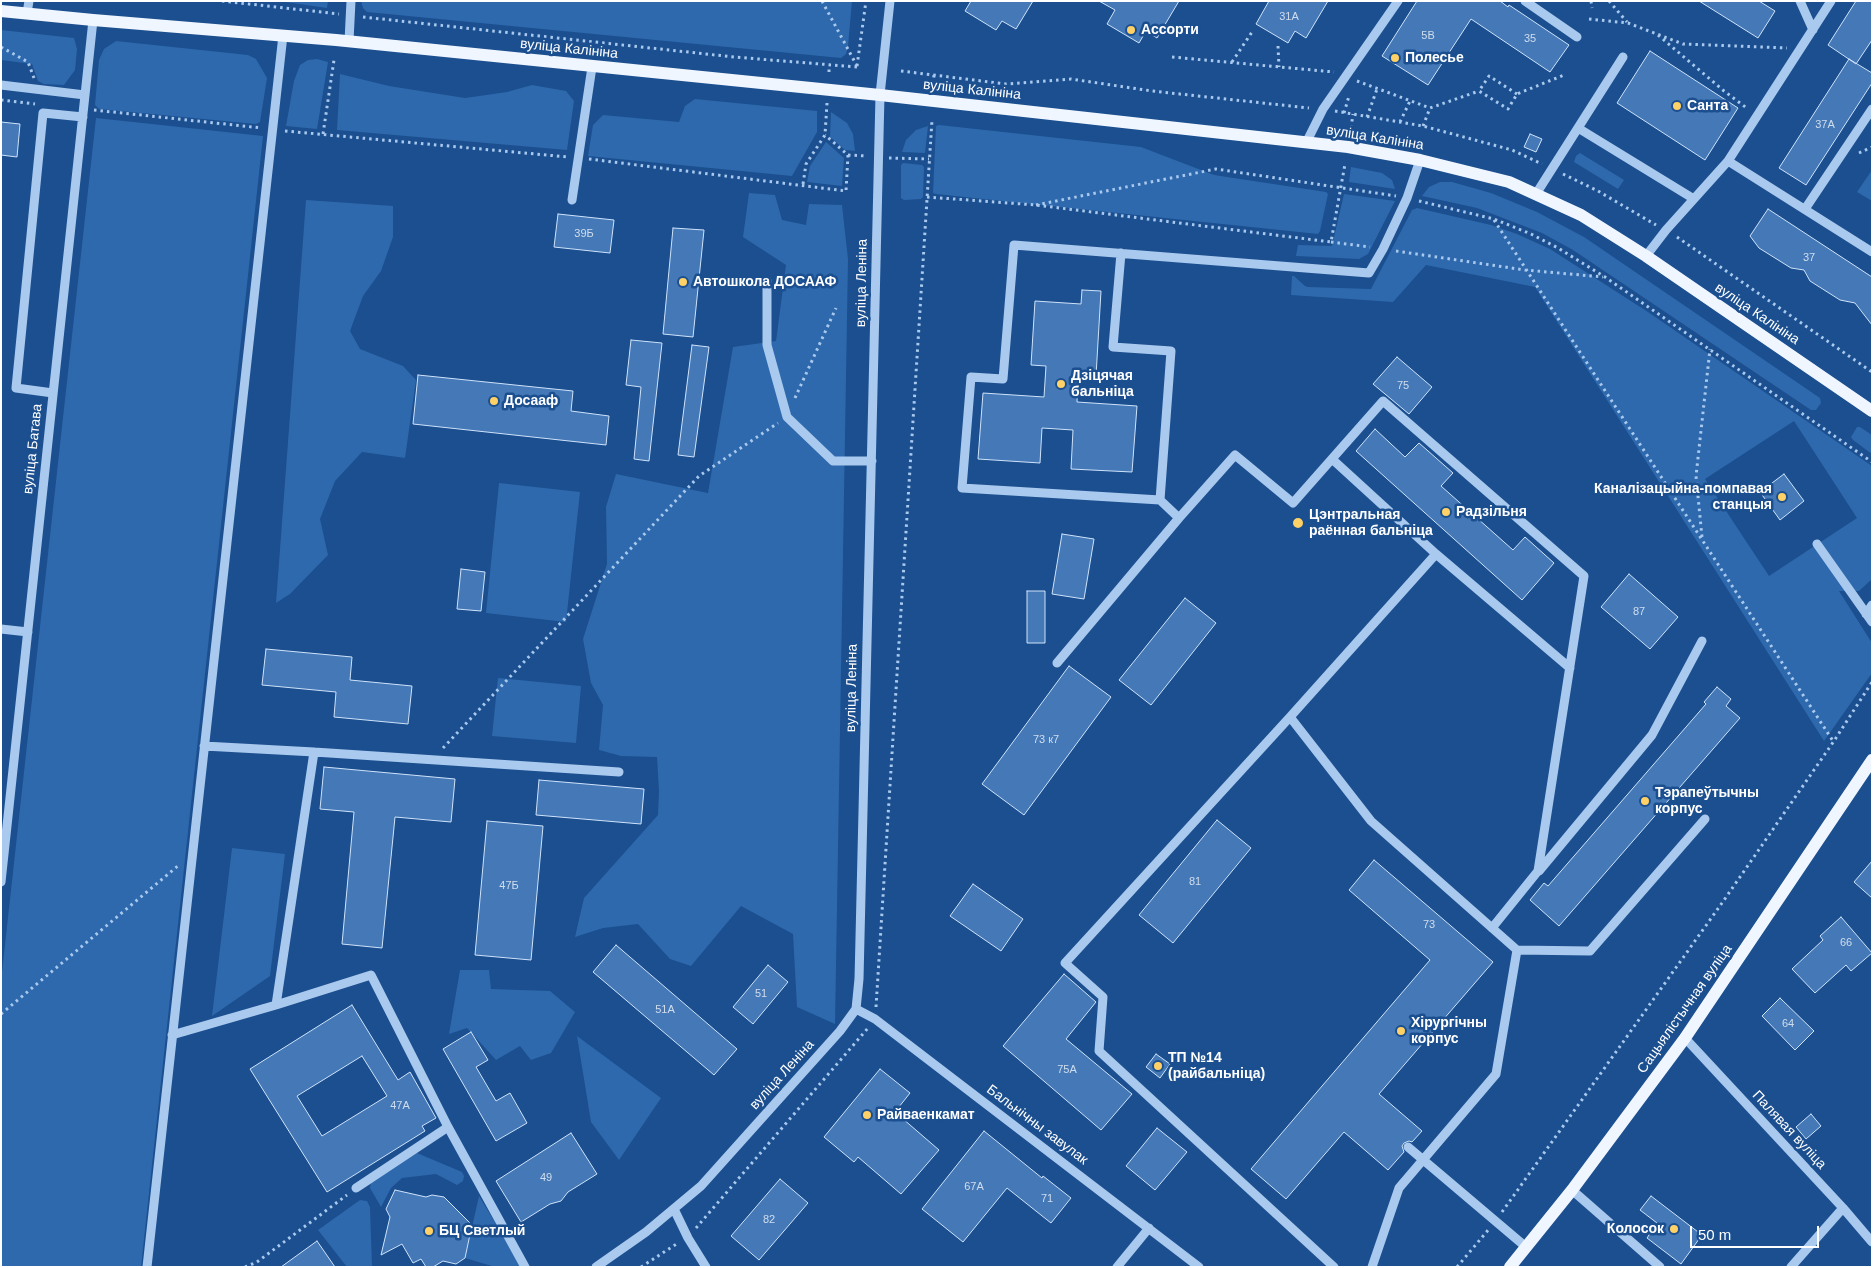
<!DOCTYPE html>
<html>
<head>
<meta charset="utf-8">
<style>
	body { margin:0 }
	#map { position:relative; width:1873px; height:1268px; overflow:hidden; background:#1b4f8f; font-family:Helvetica,sans-serif }
	canvas { display:block }
	.frame { position:absolute; inset:0; border:2px solid #fff; pointer-events:none }
	.scale { position:absolute; left:1690px; top:1226px; width:129px; height:22px; box-sizing:border-box; border:2px solid #fff; border-top:0; padding-left:6px; font-size:15px; line-height:18px; white-space:nowrap; color:#fff; -webkit-text-stroke:4px #1b4f8f; paint-order:stroke }
</style>
</head>
<body>
<div id="map">
<canvas width="1873" height="1268"></canvas>
<div class="frame"></div>
<div class="scale">50 m</div>
</div>
<script>
const ctx = document.querySelector('canvas').getContext('2d');
ctx.lineJoin = 'round';
function paint(path, color) { ctx.fillStyle = color; ctx.fill(path, 'evenodd'); }
const toPath = rows => new Path2D(rows.map(r => 'M' + r).join(''));
function strokePath(path, color, width, dash) { ctx.strokeStyle = color; ctx.lineWidth = width; ctx.lineCap = dash ? 'butt' : 'round'; ctx.setLineDash(dash || []); ctx.stroke(path); }
function write(font, color, halo, rows, align = 'center') {
  ctx.font = font + ' Helvetica,sans-serif'; ctx.lineWidth = 5; ctx.setLineDash([]); ctx.textBaseline = 'middle'; ctx.strokeStyle = halo; ctx.fillStyle = color; for (const [text, x, y, turn = 0] of rows) {
    ctx.save(); ctx.translate(x, y); ctx.rotate((+turn || 0) * Math.PI / 180); ctx.textAlign = isNaN(turn) ? turn : align; if (halo) ctx.strokeText(text, 0, 0); ctx.fillText(text, 0, 0); ctx.restore();
  }
}
const green = toPath([
	[279,1,328,1,327,8],
	[361,1,852,1,848,46,846,54,841,58,367,12,363,8],
	[1,30,74,38,77,49,75,70,64,85,44,84,38,81,32,64,1,60],
	[116,41,248,55,256,59,267,78,260,122,256,124,99,109,95,105,99,60,104,49],
	[317,59,328,62,317,129,286,126,294,81,300,65,308,60],
	[340,74,389,86,465,98,507,92,532,85,566,91,574,101,567,150,337,130],
	[695,99,817,111,817,132,792,176,588,156,593,125,603,115,679,122,685,106],
	[831,112,847,123,853,134,855,151,845,150,830,137],
	[96,118,263,136,141,1267,1,1267,1,981],
	[939,125,1141,147,1214,175,1326,192,1328,194,1320,231,1318,234,936,194,933,193,936,126],
	[928,126,925,153,902,152,906,140,916,130],
	[826,142,844,158,842,186,807,182,810,166],
	[1580,153,1624,180,1618,189,1574,162,1576,156],
	[903,163,922,165,924,167,923,197,921,199,904,200,901,198,901,165],
	[1351,167,1382,173,1392,180,1395,189,1349,182],
	[1872,170,1872,201,1857,192],
	[1440,182,1452,182,1491,193,1537,212,1584,237,1820,398,1821,403,1816,410,1811,410,1573,250,1542,233,1477,208,1422,196,1429,187],
	[749,193,775,195,782,220,806,225,809,204,842,205,848,259,835,1024,797,1007,793,934,741,906,691,966,670,959,638,924,603,928,575,937,584,898,658,815,659,791,657,757,621,756,599,750,603,705,591,683,583,639,607,564,606,507,616,474,708,493,733,347,776,341,786,265,743,237],
	[1344,194,1395,201,1368,254,1359,259,1296,256,1298,245,1332,246],
	[306,200,393,206,393,237,381,271,363,296,350,331,360,349,403,366,416,380,405,458,362,452,335,481,320,519,328,555,290,594,276,603],
	[1417,208,1491,225,1517,234,1550,249,1648,312,1872,466,1872,579,1859,591,1839,591,1872,643,1872,673,1824,741,1535,287,1426,265,1393,302,1291,295,1292,276,1294,276,1305,286,1308,287,1371,289,1412,210],
	[1794,421,1857,518,1769,576,1705,479],
	[1857,427,1860,427,1872,435,1872,454,1853,440,1851,437],
	[499,483,580,492,566,622,486,613],
	[498,678,581,686,576,743,492,736],
	[232,848,285,854,270,976,212,1016],
	[460,970,489,970,491,989,550,991,575,1012,551,1053,531,1060,520,1046,496,1060,467,1028,449,1034],
	[577,1036,661,1098,619,1160,591,1122],
	[417,1153,462,1172,464,1176,463,1181,457,1185,436,1174,402,1178,391,1188,381,1207,370,1188,371,1181],
	[479,1196,522,1267,495,1267,465,1258],
	[360,1200,367,1201,370,1207,372,1267,347,1267,318,1230]
]);
const building = toPath([
	[971,1,1033,1,1016,29,1002,21,996,30,965,11,971,1],
	[1099,1,1179,1,1157,38,1146,31,1139,43,1107,24,1115,10,1099,1],
	[1269,1,1328,1,1306,38,1295,31,1288,43,1256,24,1269,1],
	[1417,1,1500,1,1508,7,1509,5,1569,45,1550,72,1471,19,1428,85,1382,56,1417,1],
	[1699,1,1759,1,1775,11,1758,38,1699,1],
	[1856,1,1872,1,1872,40,1856,64,1828,45,1856,1],
	[1650,51,1738,108,1705,160,1617,103,1650,51],
	[1849,59,1872,73,1872,83,1806,185,1779,168,1849,59],
	[1,122,20,124,17,157,1,155,1,122],
	[1530,134,1542,139,1536,152,1524,147,1530,134],
	[1768,209,1872,277,1872,325,1855,303,1840,300,1810,281,1804,270,1791,268,1759,248,1750,236,1768,209],
	[558,214,614,220,610,253,554,247,558,214],
	[673,228,704,230,693,337,663,334,673,228],
	[1082,290,1101,291,1096,376,1078,375,1077,402,1137,406,1132,472,1071,469,1073,430,1042,428,1040,463,978,459,983,393,1044,397,1046,366,1031,365,1035,301,1081,304,1082,290],
	[631,340,662,343,649,461,634,459,641,387,626,385,631,340],
	[692,345,709,347,694,457,678,455,692,345],
	[1397,357,1432,387,1409,414,1373,384,1397,357],
	[418,375,573,391,571,411,609,416,606,445,413,424,418,375],
	[1375,429,1405,457,1419,443,1453,473,1441,486,1513,550,1525,537,1554,563,1522,600,1356,451,1375,429],
	[1784,474,1804,501,1780,520,1760,492,1784,474],
	[1062,534,1094,539,1084,599,1052,594,1062,534],
	[461,569,485,572,481,611,457,609,461,569],
	[1629,574,1678,617,1650,649,1601,607,1629,574],
	[1027,591,1045,591,1045,643,1027,643,1027,591],
	[1185,598,1216,623,1151,705,1119,680,1185,598],
	[266,649,352,657,350,680,412,686,408,724,334,717,336,692,262,685,266,649],
	[1069,666,1111,697,1024,815,982,784,1069,666],
	[1717,687,1731,699,1726,706,1740,718,1559,926,1530,900,1544,883,1548,886,1706,704,1704,702,1717,687],
	[324,767,455,779,451,822,395,817,382,948,342,944,354,812,320,809,324,767],
	[539,780,644,789,641,824,536,815,539,780],
	[1217,820,1251,848,1173,943,1139,915,1217,820],
	[487,821,543,826,531,960,475,955,487,821],
	[1374,860,1493,962,1379,1094,1422,1131,1412,1142,1409,1141,1404,1143,1402,1146,1404,1152,1388,1170,1344,1132,1286,1199,1251,1169,1430,960,1349,890,1374,860],
	[1872,861,1872,898,1854,882,1872,861],
	[973,884,1023,919,1001,951,950,916,973,884],
	[1841,917,1872,953,1851,971,1846,965,1815,993,1792,969,1823,940,1820,936,1841,917],
	[616,945,737,1049,714,1075,593,972,616,945],
	[768,965,788,982,753,1024,733,1007,768,965],
	[1064,974,1096,1002,1066,1039,1132,1094,1101,1130,1003,1046,1064,974],
	[1780,998,1814,1031,1795,1050,1762,1016,1780,998],
	[352,1005,398,1080,410,1072,436,1118,422,1126,425,1131,327,1192,250,1069,352,1005],
	[362,1056,387,1096,322,1136,297,1096,362,1056],
	[471,1032,488,1060,476,1067,496,1101,510,1093,527,1123,496,1141,443,1049,471,1032],
	[1156,1054,1170,1064,1160,1078,1146,1067,1156,1054],
	[880,1069,910,1093,895,1112,939,1150,901,1194,858,1157,854,1162,824,1137,880,1069],
	[1811,1114,1821,1126,1806,1139,1796,1127,1811,1114],
	[1157,1128,1187,1152,1155,1190,1126,1166,1157,1128],
	[984,1131,1042,1178,1043,1176,1071,1198,1051,1223,1007,1188,963,1242,922,1209,984,1131],
	[571,1133,597,1174,568,1192,561,1201,550,1204,521,1222,496,1181,571,1133],
	[780,1179,808,1203,759,1260,731,1236,780,1179],
	[395,1190,426,1197,432,1195,444,1197,472,1225,465,1258,456,1264,443,1261,433,1267,426,1267,421,1259,413,1263,402,1244,381,1255,390,1217,386,1209,395,1190],
	[1651,1196,1702,1235,1681,1264,1647,1238,1657,1223,1640,1210,1651,1196],
	[317,1241,335,1267,281,1267,317,1241]
]);
const path = toPath([
	[222,1,339,14],
	[822,1,857,66],
	[1591,1,1592,8],
	[1609,1,1627,22],
	[363,17,734,57,857,67],
	[1589,19,1628,23,1683,44,1787,48],
	[1658,35,1724,91,1748,109],
	[1278,46,1279,67],
	[1,47,28,62,34,78],
	[1172,57,1334,72],
	[1232,62,1252,32],
	[857,66,866,1],
	[901,71,1006,84,1071,79,1152,91,1309,108],
	[829,72,829,66],
	[1357,81,1430,108,1479,91],
	[933,84,934,75],
	[1517,94,1489,76,1479,91,1508,109,1517,94,1564,75],
	[1,100,35,104],
	[94,110,262,128],
	[1335,111,1423,126,1512,150,1542,164],
	[1344,113,1349,96],
	[1367,117,1377,89],
	[1400,122,1410,101],
	[1423,126,1430,108],
	[1351,128,1353,114],
	[285,131,568,157],
	[323,134,334,60],
	[1859,153,1872,147],
	[848,155,866,156],
	[889,158,929,159],
	[589,159,846,191,848,155,825,135],
	[1563,174,1598,191,1656,225],
	[803,184,806,164,825,135,827,103],
	[927,197,1036,205,1331,242,1345,164],
	[1419,201,1494,219,1531,234,1558,248,1605,277,1872,462],
	[1036,205,1216,169,1396,196],
	[1494,220,1833,741],
	[1677,237,1872,372],
	[1331,242,1370,247],
	[1396,251,1525,270,1603,277],
	[795,398,836,308],
	[1702,537,1696,476,1710,349],
	[443,748,699,476,778,423],
	[876,1007,932,120],
	[1,1014,179,865],
	[1502,1212,1722,903,1834,741,1872,682],
	[696,1228,868,1028],
	[245,1267,257,1262,347,1195],
	[641,1267,678,1243],
	[1457,1267,1489,1229]
]);
const minor = toPath([
	[1525,1,1577,37],
	[1800,1,1813,30],
	[27,13,29,1],
	[349,41,351,1],
	[1,85,85,95],
	[1578,128,1694,199],
	[1306,143,1323,109,1398,1],
	[1420,160,1407,198,1383,249,1369,273,1014,245,1003,379,971,377,962,488,1160,500,1179,518,1235,455,1293,503,1383,401,1584,576,1538,871,1492,928],
	[1728,161,1872,252],
	[1536,194,1623,57],
	[572,200,592,67],
	[1805,209,1872,109],
	[1121,253,1113,347,1171,351,1160,500],
	[1646,256,1666,230,1728,161,1831,1],
	[767,281,767,345,787,417,833,461,872,461],
	[53,393,16,388,43,113,83,117],
	[1332,459,1436,554,1570,668],
	[1817,544,1872,622],
	[1866,614,1872,605],
	[1,629,28,632],
	[1057,663,1179,518],
	[1290,717,1371,821,1517,950,1496,1074,1399,1188,1372,1267],
	[204,746,314,752,619,772],
	[1539,871,1652,735,1702,641],
	[1,882,93,20],
	[1517,950,1590,951,1705,819],
	[276,1005,314,752],
	[856,1009,875,1019,1199,1267],
	[172,1035,276,1005,371,975,448,1127,525,1267],
	[1685,1038,1843,1208,1872,1242],
	[1408,1147,1526,1247],
	[356,1188,448,1127],
	[1572,1190,1660,1267],
	[674,1209,688,1238,706,1267],
	[147,1267,283,35],
	[596,1267,646,1232,701,1186,840,1031,856,1009,859,979,880,95,890,1],
	[1117,1267,1149,1228],
	[1334,1267,1099,1051,1103,997,1065,963,1290,717,1436,554],
	[1791,1267,1843,1208]
]);
const major = toPath([
	[1,11,93,20,336,40,880,95,1348,147,1420,160,1509,182,1581,215,1646,256,1872,411],
	[1510,1267,1572,1190,1685,1038,1872,760]
]);
const markers = [
	[1131,30,5,"#ffd166"],
	[1395,58,5,"#ffd166"],
	[1677,106,5,"#ffd166"],
	[683,282,5,"#ffd166"],
	[1061,384,5,"#ffd166"],
	[494,401,5,"#ffd166"],
	[1782,497,5,"#ffd166"],
	[1446,512,5,"#ffd166"],
	[1298,523,6,"#ffd166"],
	[1645,801,5,"#ffd166"],
	[1401,1031,5,"#ffd166"],
	[1158,1066,5,"#ffd166"],
	[867,1115,5,"#ffd166"],
	[1674,1229,5,"#ffd166"],
	[429,1231,5,"#ffd166"]
];
const numberNames = [
	["31А",1289,17],
	["5В",1428,36],
	["35",1530,39],
	["37А",1825,125],
	["39Б",584,234],
	["37",1809,258],
	["75",1403,386],
	["87",1639,612],
	["73 к7",1046,740],
	["81",1195,882],
	["47Б",509,886],
	["73",1429,925],
	["66",1846,943],
	["51",761,994],
	["51А",665,1010],
	["64",1788,1024],
	["75А",1067,1070],
	["47А",400,1106],
	["49",546,1178],
	["67А",974,1187],
	["71",1047,1199],
	["82",769,1220]
];
const poiNames = [
	["Ассорти",1141,30],
	["Полесье",1405,58],
	["Санта",1687,106],
	["Автошкола ДОСААФ",693,282],
	["Дзіцячая",1071,376],
	["бальніца",1071,392],
	["Досааф",504,401],
	["Каналізацыйна-помпавая",1772,489,"right"],
	["станцыя",1772,505,"right"],
	["Радзільня",1456,512],
	["Цэнтральная",1309,515],
	["раённая бальніца",1309,531],
	["Тэрапеўтычны",1655,793],
	["корпус",1655,809],
	["Хірургічны",1411,1023],
	["корпус",1411,1039],
	["ТП №14",1168,1058],
	["(райбальніца)",1168,1074],
	["Райваенкамат",877,1115],
	["Колосок",1664,1229,"right"],
	["БЦ Светлый",439,1231]
];
const streetNames = [
	["вуліца Калініна",569,49,6],
	["вуліца Калініна",972,90,6],
	["вуліца Калініна",1375,138,9],
	["вуліца Леніна",862,283,-89],
	["вуліца Калініна",1757,314,34],
	["вуліца Батава",33,449,-84],
	["вуліца Леніна",852,688,-89],
	["Сацыялістычная вуліца",1685,1009,-55],
	["вуліца Леніна",782,1075,-48],
	["Бальнічны завулак",1037,1125,37],
	["Палявая вуліца",1789,1130,47]
];
paint(green, '#2e69ad');
paint(building, '#4478b7');
strokePath(building, '#cfe3fa', 1);
strokePath(path, '#a9c9ee', 3, [2.5, 4]);
strokePath(minor, '#a9c9ee', 9);
strokePath(major, '#f0f6ff', 12);
for (const [x, y, r, color] of markers) { const dot = new Path2D(); dot.arc(x, y, r, 0, 2 * Math.PI); ctx.fillStyle = color; ctx.fill(dot); strokePath(dot, '#1b4f8f', 2); }
write('11px', '#d0dded', null, numberNames);
write('bold 14px', '#fff', '#1b4f8f', poiNames, 'left');
write('14px', '#fff', '#1b4f8f', streetNames);
</script>
</body>
</html>
